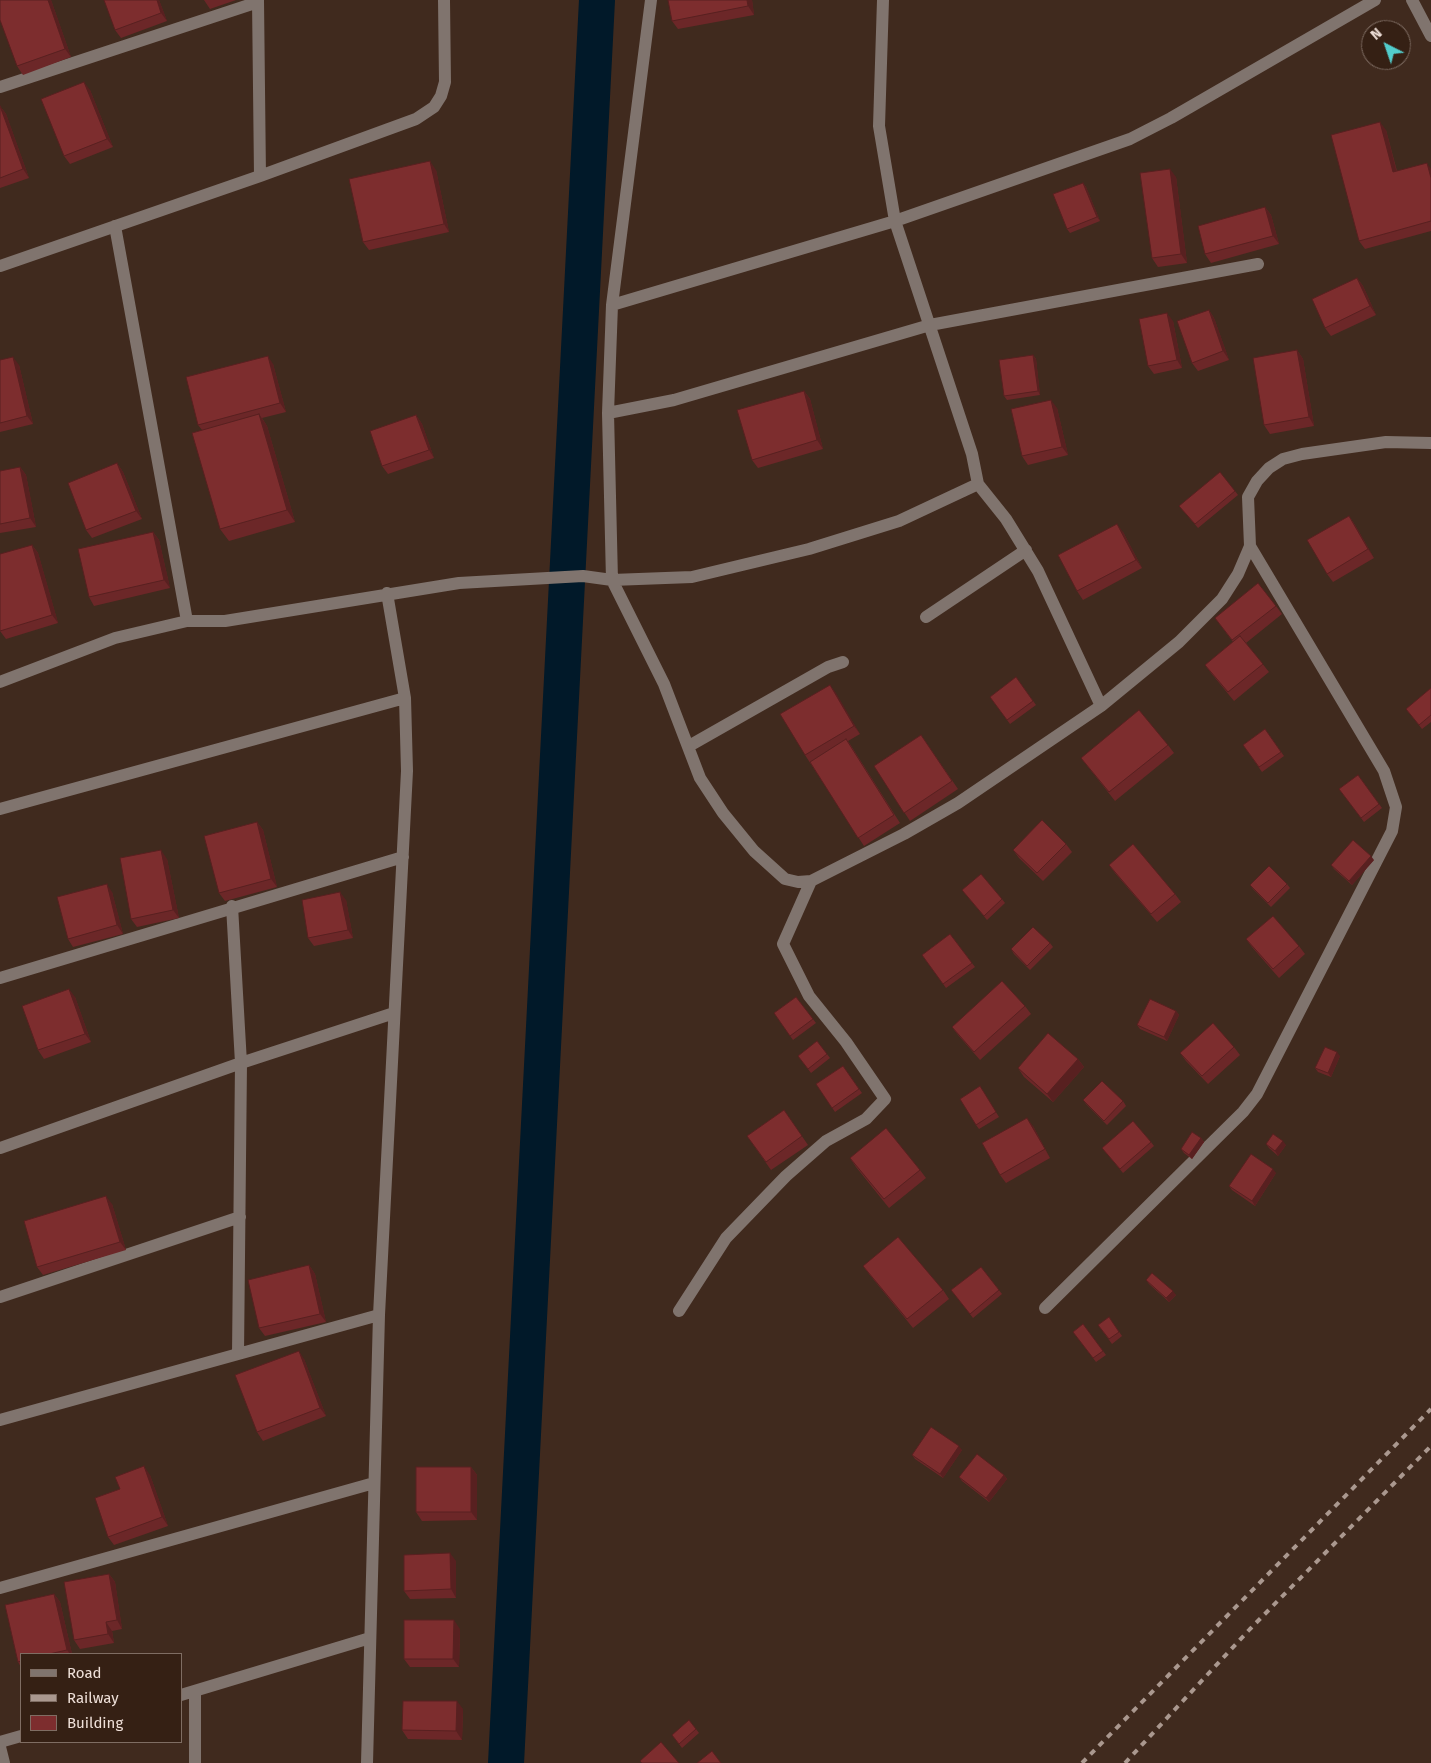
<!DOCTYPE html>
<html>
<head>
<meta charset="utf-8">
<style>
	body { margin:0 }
	#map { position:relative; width:1431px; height:1763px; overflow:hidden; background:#402a1e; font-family:"Fira Sans",sans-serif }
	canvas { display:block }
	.legend { position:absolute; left:20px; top:1653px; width:162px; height:90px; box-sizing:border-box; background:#352014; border:1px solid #7f6d63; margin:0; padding:6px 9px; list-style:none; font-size:15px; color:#efe0d9 }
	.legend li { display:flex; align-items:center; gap:10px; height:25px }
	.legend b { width:25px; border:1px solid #7f6d63 }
	.north { position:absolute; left:1361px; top:20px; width:50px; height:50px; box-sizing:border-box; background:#352014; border:1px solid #7f6d63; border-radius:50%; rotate:319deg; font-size:14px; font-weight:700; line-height:20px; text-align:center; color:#efe0d9 }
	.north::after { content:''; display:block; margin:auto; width:18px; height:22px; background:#52cdcc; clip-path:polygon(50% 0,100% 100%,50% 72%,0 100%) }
</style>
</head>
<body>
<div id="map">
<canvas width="1431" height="1763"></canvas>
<ul class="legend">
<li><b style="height:6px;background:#80746e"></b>Road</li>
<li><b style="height:6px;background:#aa988f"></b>Railway</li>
<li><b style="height:14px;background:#7d2d2e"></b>Building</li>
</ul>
<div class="north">N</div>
</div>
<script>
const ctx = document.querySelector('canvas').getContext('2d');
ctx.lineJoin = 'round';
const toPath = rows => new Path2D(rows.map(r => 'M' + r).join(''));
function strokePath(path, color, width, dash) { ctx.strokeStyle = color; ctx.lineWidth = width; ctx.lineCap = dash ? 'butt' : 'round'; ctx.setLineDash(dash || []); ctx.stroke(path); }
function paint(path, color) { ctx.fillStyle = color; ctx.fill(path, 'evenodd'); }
const canal = toPath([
	[506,1763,597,0]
]);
const minor = toPath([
	[258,0,260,176],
	[651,0,612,305,608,413,612,580,664,684,700,778,723,813,754,851,785,879,798,882,811,881,904,834,958,803,1101,706,1179,642,1222,599,1238,574,1250,546,1248,497,1257,481,1269,468,1283,459,1302,454,1386,442,1431,443],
	[1412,0,1431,36],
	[0,87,258,2],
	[115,226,187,621],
	[0,266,260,176,416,119,434,107,441,96,445,82,444,0],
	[612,305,895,221,1130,139,1171,118,1375,0],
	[608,413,674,400,930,325,1258,264],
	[978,484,1006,519,1038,571,1101,706],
	[926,617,1026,550],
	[0,682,115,638,187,621,225,621,459,583,583,576,612,580,692,577,809,549,899,521,978,484,972,454,895,221,879,126,883,0],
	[689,746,828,667,843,662],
	[0,809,405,698],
	[232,906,241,1063,238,1354],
	[0,978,403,857],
	[0,1148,241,1063,394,1013],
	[0,1297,240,1217],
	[1045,1308,1243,1112,1257,1094,1392,831,1396,807,1384,771,1250,546],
	[679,1311,726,1238,786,1176,826,1141,866,1119,885,1099,846,1042,809,996,783,944,811,881],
	[0,1420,379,1315],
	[0,1588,374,1483],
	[181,1695,370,1638],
	[0,1742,21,1736],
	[0,1747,4,1763],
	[195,1763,195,1692],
	[367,1763,379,1315,407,771,405,698,387,593]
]);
const rail = toPath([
	[1082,1763,1431,1409],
	[1125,1763,1250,1629,1431,1446]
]);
const wall = toPath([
	[51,0,71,57,23,75,17,66],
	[159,0,167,21,121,38,115,30],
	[204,0,236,0,210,9],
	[668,0,752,0,754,15,678,29,672,21],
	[90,90,113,147,70,164,64,156],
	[0,106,6,114,29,178,0,188],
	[1386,130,1397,171,1431,169,1431,231,1365,249,1359,241],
	[436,170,449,232,369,250,363,242],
	[1176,177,1187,263,1158,267,1152,258],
	[1083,183,1086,187,1100,221,1070,233,1067,229],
	[1265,207,1271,215,1279,244,1211,263,1205,254],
	[1357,278,1363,286,1376,315,1331,336,1325,328],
	[1209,310,1214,318,1229,360,1198,371,1192,363],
	[1173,321,1182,368,1154,374,1148,366],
	[1297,350,1303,359,1314,426,1270,434,1264,425],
	[1033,355,1036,359,1040,395,1007,400,1004,396],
	[0,360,19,365,33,424,0,432],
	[273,364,286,412,262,418,267,426,295,522,229,541,220,529,202,430,198,425],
	[804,391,810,399,823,449,758,468,752,460],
	[1057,408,1068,455,1028,465,1022,456],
	[416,415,422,424,434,458,388,474,382,466],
	[117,463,123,472,142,519,92,538,86,530],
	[20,467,26,475,36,527,0,533,0,471],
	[1235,491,1238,495,1198,528,1179,506],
	[1349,516,1355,525,1374,558,1333,582,1327,574],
	[153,532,159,540,170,588,94,606,89,597],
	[1123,532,1142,568,1083,600,1077,591],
	[32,545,38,553,58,623,6,639,0,631],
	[1276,606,1282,614,1246,643,1269,672,1234,701,1211,673,1205,665,1233,642,1215,618],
	[1016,677,1036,705,1010,724,990,697],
	[830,685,860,734,848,741,900,823,864,846,805,755],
	[1431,688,1431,722,1422,729,1406,709],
	[1265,729,1284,756,1262,772,1243,745],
	[921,735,958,789,910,821,874,766],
	[1168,745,1174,753,1115,801,1081,758],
	[1358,775,1382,808,1364,822,1339,789],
	[257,822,263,830,277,887,225,901,219,893],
	[1066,844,1072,852,1043,881,1019,858,1013,850],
	[167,859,179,918,137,927,131,919],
	[1374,860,1352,885,1334,869,1331,865],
	[1109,865,1175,894,1181,902,1157,922,1115,873],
	[1287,884,1290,888,1271,907,1253,889,1250,885],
	[962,890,1002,899,1005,903,987,920],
	[112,892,123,934,73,947,68,939],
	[346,900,353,938,314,946,308,938],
	[950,934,975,967,946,988,922,955],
	[1246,939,1299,946,1305,954,1279,978,1252,947],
	[1050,943,1053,947,1030,970,1014,954,1011,949],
	[75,997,91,1042,44,1059,38,1050],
	[796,997,816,1023,793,1040,774,1013],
	[1025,1006,1031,1014,980,1060,958,1035,952,1027],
	[1176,1011,1179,1015,1167,1041,1140,1029,1137,1025],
	[817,1041,830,1058,811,1073,798,1056],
	[1234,1047,1240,1055,1208,1084,1186,1061,1180,1053],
	[1340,1056,1331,1077,1318,1072,1315,1068],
	[1078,1059,1084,1067,1053,1102,1024,1077,1018,1068],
	[843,1066,862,1093,835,1112,816,1084],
	[983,1091,999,1117,979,1129,976,1125],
	[1083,1100,1123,1101,1126,1106,1107,1125,1086,1104],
	[784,1110,808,1145,771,1170,747,1136],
	[1033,1126,1050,1158,1006,1183,1000,1175],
	[1201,1138,1204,1142,1192,1159,1184,1153,1181,1149],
	[1151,1142,1154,1146,1123,1173,1102,1148],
	[1266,1144,1286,1145,1278,1156,1269,1148],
	[850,1158,920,1170,926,1178,889,1208,856,1167],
	[1276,1173,1255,1206,1232,1190,1229,1186],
	[112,1204,126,1250,43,1275,37,1267],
	[309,1265,315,1274,326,1322,265,1336,259,1328],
	[863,1266,943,1290,949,1299,913,1328,869,1274],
	[981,1267,1002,1294,973,1318,951,1290],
	[1146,1280,1176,1295,1169,1302,1149,1284],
	[1109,1317,1122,1336,1112,1344,1098,1325],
	[1083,1324,1106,1355,1096,1362,1073,1332],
	[304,1359,326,1416,263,1441,257,1432],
	[962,1450,943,1478,915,1459,912,1455],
	[471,1467,477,1475,477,1520,422,1521,416,1512],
	[150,1475,168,1526,114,1545,108,1537,120,1489],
	[1004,1475,1007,1479,989,1502,962,1481,959,1477],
	[456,1561,456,1598,410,1599,404,1591],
	[109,1574,115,1582,122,1629,112,1631,114,1643,80,1649,74,1640],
	[54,1594,60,1602,72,1654,21,1654,21,1667,18,1662,5,1605],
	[460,1629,459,1667,410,1667,404,1659],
	[463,1709,462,1740,408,1739,402,1730],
	[696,1729,699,1733,682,1748,672,1735]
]);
const shadedWall = toPath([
	[48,0,51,0,71,57,65,49],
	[157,0,159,0,167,21,161,13],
	[747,0,752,0,754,15,748,6],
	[84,82,90,90,113,147,107,139],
	[0,106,6,114,29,178,23,169],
	[1380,122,1386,130,1399,181,1393,172],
	[430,161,436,170,449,232,444,224],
	[1427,163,1431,169,1431,178],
	[1170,169,1176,177,1187,263,1181,254],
	[1083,183,1086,187,1100,221,1097,217],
	[1265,207,1271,215,1279,244,1273,236],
	[1357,278,1363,286,1376,315,1370,306],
	[1209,310,1214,318,1229,360,1223,351],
	[1167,313,1173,321,1182,368,1177,360],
	[1297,350,1303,359,1314,426,1309,417],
	[1033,355,1036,359,1040,395,1038,391],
	[268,356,273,364,286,412,280,403],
	[13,357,19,365,33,424,27,416],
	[804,391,810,399,823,449,817,440],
	[1051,400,1057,408,1068,455,1062,447],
	[259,414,267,426,295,522,287,510],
	[416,415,422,424,434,458,429,450],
	[117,463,123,472,142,519,136,511],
	[20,467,26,475,36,527,30,518],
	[1349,516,1355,525,1374,558,1368,549],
	[1117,524,1123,532,1142,568,1136,560],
	[153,532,159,540,170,588,164,580],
	[32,545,38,553,58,623,52,615],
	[830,685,836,693,860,734,854,726],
	[257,822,263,830,277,887,271,879],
	[161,850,167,859,179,918,173,910],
	[1371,856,1374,860,1352,885,1349,881],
	[107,884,112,892,123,934,117,925],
	[340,892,346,900,353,938,348,930],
	[69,989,75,997,91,1042,85,1034],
	[1176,1011,1179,1015,1167,1041,1164,1037],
	[1337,1052,1340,1056,1331,1077,1328,1073],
	[1078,1059,1084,1067,1053,1102,1047,1094],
	[1027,1118,1033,1126,1050,1158,1045,1149],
	[1201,1138,1204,1142,1192,1159,1189,1155],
	[1283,1141,1286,1145,1278,1156,1275,1151],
	[1273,1169,1276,1173,1255,1206,1252,1201],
	[106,1196,112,1204,126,1250,120,1242],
	[309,1265,315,1274,326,1322,320,1314],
	[1173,1291,1176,1295,1169,1302,1166,1298],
	[299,1351,304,1359,326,1416,320,1408],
	[959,1446,962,1450,943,1478,940,1474],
	[144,1466,150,1475,168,1526,162,1517],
	[471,1467,477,1475,477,1520,471,1512],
	[1004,1475,1007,1479,989,1502,986,1498],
	[450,1553,456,1561,456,1598,451,1589],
	[109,1574,115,1582,122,1629,117,1620],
	[54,1594,60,1602,72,1654,70,1654,67,1650],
	[454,1620,460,1629,459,1667,453,1659],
	[106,1622,112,1631,114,1643,108,1634],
	[457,1701,463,1709,462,1740,456,1731]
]);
const building = toPath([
	[0,0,48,0,65,49,17,66,0,20,0,0],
	[104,0,157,0,161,13,115,30,104,0],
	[668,0,747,0,748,6,672,21,668,0],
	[84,82,107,139,64,156,41,99,84,82],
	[0,106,23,169,0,178,0,106],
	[1380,122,1393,172,1427,163,1431,178,1431,221,1359,241,1331,135,1380,122],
	[430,161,444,224,363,242,349,179,430,161],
	[1170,169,1181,254,1152,258,1140,173,1170,169],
	[1083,183,1097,217,1067,229,1053,194,1083,183],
	[1265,207,1273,236,1205,254,1198,226,1265,207],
	[1357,278,1370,306,1325,328,1312,299,1357,278],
	[1209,310,1223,351,1192,363,1177,321,1209,310],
	[1167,313,1177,360,1148,366,1139,319,1167,313],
	[1297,350,1309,417,1264,425,1253,358,1297,350],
	[1033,355,1038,391,1004,396,999,360,1033,355],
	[268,356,280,403,198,425,186,377,268,356],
	[13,357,27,416,0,423,0,360,13,357],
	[804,391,817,440,752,460,737,410,804,391],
	[1051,400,1062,447,1022,456,1011,409,1051,400],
	[259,414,287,510,220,529,192,433,259,414],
	[416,415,429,450,382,466,370,431,416,415],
	[117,463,136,511,86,530,68,483,117,463],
	[20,467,30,518,0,524,0,471,20,467],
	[1220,472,1235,491,1195,524,1179,506,1220,472],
	[1349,516,1368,549,1327,574,1307,540,1349,516],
	[1117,524,1136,560,1077,591,1058,555,1117,524],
	[153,532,164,580,89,597,78,549,153,532],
	[32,545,52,615,0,631,0,554,32,545],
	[1258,583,1276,606,1232,640,1215,618,1258,583],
	[1240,636,1263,664,1228,692,1205,665,1240,636],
	[1016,677,1033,701,1007,720,990,697,1016,677],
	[830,685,854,726,805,755,780,714,830,685],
	[1431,688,1431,715,1419,725,1406,709,1431,688],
	[1139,710,1168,745,1109,792,1081,758,1139,710],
	[1265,729,1281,752,1259,767,1243,745,1265,729],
	[921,735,952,781,904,813,874,766,921,735],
	[846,739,894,815,858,838,810,762,846,739],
	[1358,775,1379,804,1361,818,1339,789,1358,775],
	[1042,820,1066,844,1037,873,1013,850,1042,820],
	[257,822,271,879,219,893,204,836,257,822],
	[1353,840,1371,856,1349,881,1331,865,1353,840],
	[1133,844,1175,894,1151,914,1109,865,1133,844],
	[161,850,173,910,131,919,120,858,161,850],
	[1269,866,1287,884,1268,903,1250,885,1269,866],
	[981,874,1002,899,984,916,962,890,981,874],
	[107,884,117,925,68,939,57,897,107,884],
	[340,892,348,930,308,938,302,900,340,892],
	[1273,916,1299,946,1273,969,1246,939,1273,916],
	[1033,927,1050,943,1027,966,1011,949,1033,927],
	[950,934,972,963,943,984,922,955,950,934],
	[1002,981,1025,1006,974,1052,952,1027,1002,981],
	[69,989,85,1034,38,1050,22,1006,69,989],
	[796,997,813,1019,790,1036,774,1013,796,997],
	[1150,999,1176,1011,1164,1037,1137,1025,1150,999],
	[1213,1023,1234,1047,1202,1076,1180,1053,1213,1023],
	[1048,1033,1078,1059,1047,1094,1018,1068,1048,1033],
	[817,1041,827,1054,808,1069,798,1056,817,1041],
	[1325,1047,1337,1052,1328,1073,1315,1068,1325,1047],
	[843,1066,859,1089,832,1108,816,1084,843,1066],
	[1102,1081,1123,1101,1104,1121,1083,1100,1102,1081],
	[980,1086,996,1112,976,1125,960,1099,980,1086],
	[784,1110,802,1136,766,1162,747,1136,784,1110],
	[1027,1118,1045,1149,1000,1175,982,1143,1027,1118],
	[1133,1121,1151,1142,1120,1169,1102,1148,1133,1121],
	[886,1128,920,1170,884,1199,850,1158,886,1128],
	[1192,1132,1201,1138,1189,1155,1181,1149,1192,1132],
	[1273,1134,1283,1141,1275,1151,1266,1144,1273,1134],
	[1251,1154,1273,1169,1252,1201,1229,1186,1251,1154],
	[106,1196,120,1242,37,1267,24,1221,106,1196],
	[898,1237,943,1290,907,1319,863,1266,898,1237],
	[309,1265,320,1314,259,1328,248,1280,309,1265],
	[981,1267,999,1290,970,1314,951,1290,981,1267],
	[1152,1273,1173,1291,1166,1298,1146,1280,1152,1273],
	[1109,1317,1119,1332,1109,1339,1098,1325,1109,1317],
	[1083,1324,1103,1351,1093,1358,1073,1332,1083,1324],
	[299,1351,320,1408,257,1432,235,1375,299,1351],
	[931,1427,959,1446,940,1474,912,1455,931,1427],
	[977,1454,1004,1475,986,1498,959,1477,977,1454],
	[144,1466,162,1517,108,1537,95,1498,120,1489,115,1477,144,1466],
	[416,1467,471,1467,471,1512,416,1512,416,1467],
	[450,1553,451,1589,404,1591,404,1555,450,1553],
	[109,1574,117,1620,106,1622,108,1634,74,1640,64,1582,109,1574],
	[54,1594,67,1650,49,1654,21,1654,21,1661,18,1662,5,1605,54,1594],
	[404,1620,454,1620,453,1659,404,1659,404,1620],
	[403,1701,457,1701,456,1731,402,1730,403,1701],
	[689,1720,696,1729,679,1744,672,1735,689,1720],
	[661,1742,679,1763,642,1763,640,1761,661,1742],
	[712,1751,721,1763,697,1763,712,1751]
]);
strokePath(canal, '#011929', 36);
strokePath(minor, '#80746e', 12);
strokePath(rail, '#aa988f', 4, [6, 6]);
paint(wall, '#6c2728');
paint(shadedWall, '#582020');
paint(building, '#7d2d2e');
strokePath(building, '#582020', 1);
</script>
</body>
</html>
